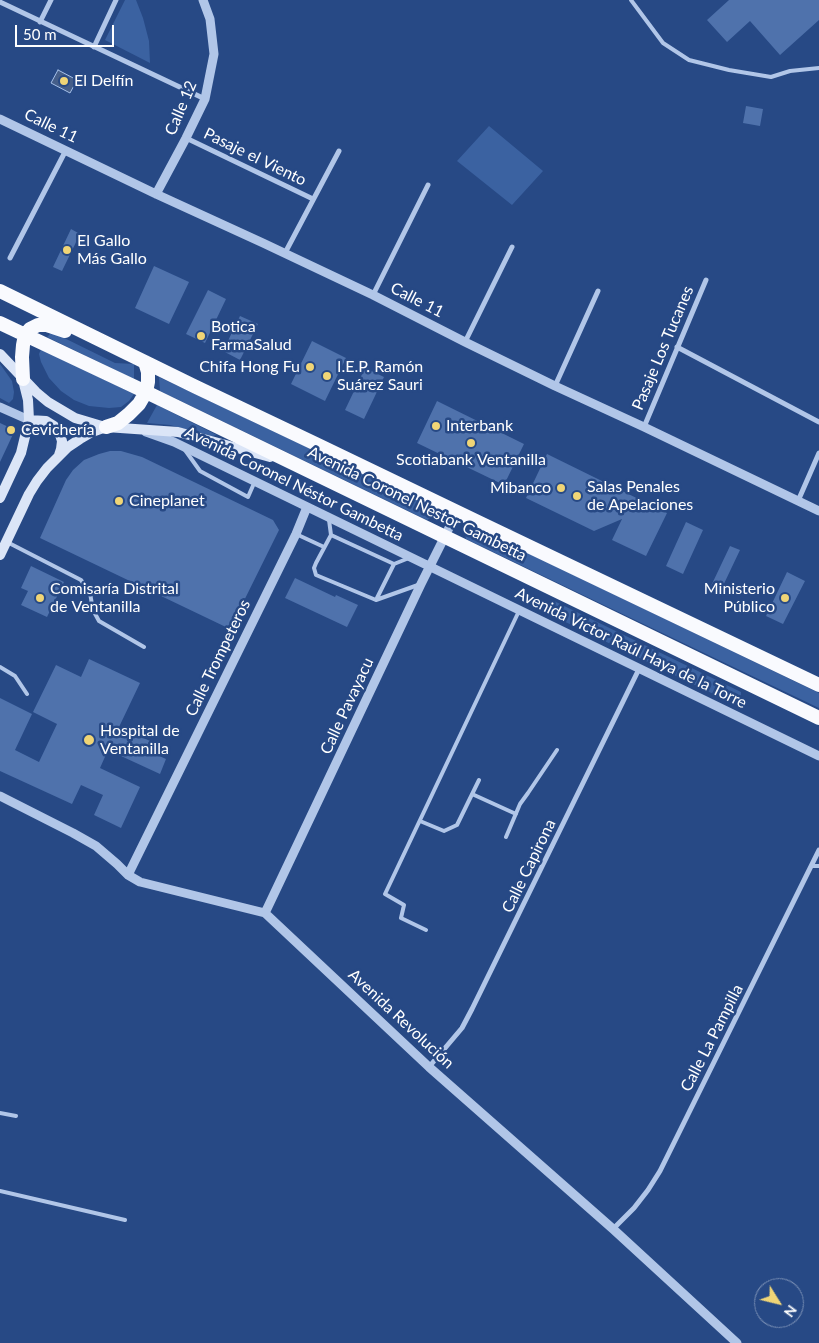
<!DOCTYPE html>
<html>
<head>
<meta charset="utf-8">
<style>
	body { margin:0 }
	#map { position:relative; width:819px; height:1343px; overflow:hidden; background:#274985; font-family:Lato,sans-serif }
	canvas { display:block }
	.north { position:absolute; left:754px; top:1278px; width:50px; height:50px; box-sizing:border-box; background:#274985; border:1px solid #7d92b6; border-radius:50%; rotate:126deg; font-size:14px; font-weight:700; line-height:20px; text-align:center; color:#fff }
	.north::after { content:''; display:block; margin:auto; width:18px; height:22px; background:#f0d576; clip-path:polygon(50% 0,100% 100%,50% 72%,0 100%) }
	.scale { position:absolute; left:15px; top:25px; width:99px; height:22px; box-sizing:border-box; border:2px solid #fff; border-top:0; padding-left:6px; font-size:15px; line-height:18px; white-space:nowrap; color:#fff; -webkit-text-stroke:4px #274985; paint-order:stroke }
</style>
</head>
<body>
<div id="map">
<canvas width="819" height="1343"></canvas>
<div class="north">N</div>
<div class="scale">50 m</div>
</div>
<script>
const ctx = document.querySelector('canvas').getContext('2d');
ctx.lineJoin = 'round';
function paint(path, color) { ctx.fillStyle = color; ctx.fill(path, 'evenodd'); }
const toPath = rows => new Path2D(rows.map(r => 'M' + r).join(''));
function strokePath(path, color, width, dash) { ctx.strokeStyle = color; ctx.lineWidth = width; ctx.lineCap = dash ? 'butt' : 'round'; ctx.setLineDash(dash || []); ctx.stroke(path); }
function write(font, color, halo, rows, align = 'center') {
  ctx.font = font + ' Lato,sans-serif'; ctx.lineWidth = 5; ctx.setLineDash([]); ctx.textBaseline = 'middle'; ctx.strokeStyle = halo; ctx.fillStyle = color; for (const [text, x, y, turn = 0] of rows) {
    ctx.save(); ctx.translate(x, y); ctx.rotate((+turn || 0) * Math.PI / 180); ctx.textAlign = isNaN(turn) ? turn : align; if (halo) ctx.strokeText(text, 0, 0); ctx.fillText(text, 0, 0); ctx.restore();
  }
}
const green = toPath([
	[125,0,136,0,143,18,149,41,150,63,105,40],
	[489,126,543,171,512,205,457,161],
	[52,332,115,363,134,364,134,379,47,337],
	[41,349,134,394,129,401,121,407,109,408,89,406,74,400,61,391,49,378,41,362,39,354],
	[0,364,12,381,14,392,13,399,9,403,0,398],
	[159,377,433,507,434,512,431,518,427,520,160,391],
	[157,405,217,435,212,436,170,425,147,423],
	[471,527,476,528,819,693,819,708,466,539,465,534,466,529],
	[554,601,741,692,741,695,734,704,547,613]
]);
const water = toPath([
	[58,70,77,80,70,93,51,83,58,70]
]);
const building = toPath([
	[729,0,819,0,819,20,780,55,750,21,727,42,707,20],
	[746,106,763,109,760,126,743,123],
	[71,229,80,234,62,271,53,267],
	[154,266,189,282,169,324,135,308],
	[208,290,226,299,205,343,186,334],
	[240,316,258,324,240,360,223,351],
	[312,341,346,358,325,401,291,384],
	[365,368,384,377,364,419,345,410],
	[437,401,524,444,504,485,417,443],
	[0,423,15,430,0,462],
	[110,451,121,451,142,457,273,520,279,530,230,629,40,538,66,480,73,470,84,460,99,454],
	[547,454,667,513,646,556,612,540,622,519,594,531,526,498],
	[686,522,703,530,683,574,666,566],
	[730,546,740,550,721,590,711,586],
	[31,566,64,582,47,617,21,605,28,591,21,588],
	[787,572,805,581,783,624,766,616],
	[295,578,335,597,336,595,358,605,347,627,285,598],
	[89,659,140,683,119,727,159,745,155,754,166,759,160,774,108,750,100,768,140,787,121,828,94,815,103,795,81,785,72,804,0,771,0,698,32,714,15,750,39,762,57,724,33,712,56,665,81,677]
]);
const service = toPath([
	[631,0,663,43,689,60,729,70,771,77,790,71,819,68],
	[185,450,200,471,248,497,255,481],
	[329,520,331,535,394,564,409,558],
	[296,534,324,547],
	[331,535,316,563,314,568,316,575,376,600,394,564],
	[7,542,81,580,90,593,93,610,99,621,144,647],
	[376,600,418,585],
	[0,667,15,676,27,694],
	[472,794,516,814],
	[420,821,444,831,457,825,479,780],
	[506,837,520,804,528,793,557,750],
	[812,866,819,866],
	[426,930,401,918,404,905,385,894,519,611],
	[0,1113,16,1116],
	[0,1191,125,1220]
]);
const minor = toPath([
	[0,2,205,99],
	[40,22,51,0],
	[94,47,116,0],
	[186,138,313,199],
	[285,253,339,151],
	[10,258,66,150],
	[373,295,428,185],
	[465,342,512,247],
	[677,347,819,422],
	[555,386,598,291],
	[644,427,706,280],
	[798,501,819,453],
	[429,1067,462,1028,472,1009,639,669],
	[613,1229,634,1208,648,1190,660,1171,819,850]
]);
const tertiary = toPath([
	[0,119,156,194,263,243,373,295,465,342,555,386,644,427,819,511],
	[156,194,186,138,205,99,214,54,210,19,203,0],
	[0,407,29,420],
	[146,432,174,442,819,756],
	[0,796,73,833,96,846,117,864,128,875,140,882,265,913,429,1067,613,1229,737,1343],
	[128,875,296,534,307,507],
	[265,913,421,584,457,512]
]);
const secondary = toPath([
	[0,354,36,392,48,402,75,418,105,427],
	[29,420,46,421,54,426,59,432,62,441,61,449,59,455],
	[0,498,21,453,29,420,28,400,23,380],
	[0,555,29,494,37,481,47,468,68,447,80,439,92,432,106,427,178,432,270,457]
]);
const trunk = toPath([
	[0,291,196,387,318,445,478,522,819,685],
	[0,323,146,392,819,718],
	[23,379,22,357,23,345,25,335,30,329,38,325,47,325,65,331],
	[106,427,118,423,129,414,139,404,146,392,148,382,148,372,145,362]
]);
const markers = [
	[64,81,5,"#f0d576"],
	[67,250,5,"#f0d576"],
	[201,336,5,"#f0d576"],
	[310,367,5,"#f0d576"],
	[327,376,5,"#f0d576"],
	[436,426,5,"#f0d576"],
	[11,430,5,"#f0d576"],
	[471,443,5,"#f0d576"],
	[561,488,5,"#f0d576"],
	[577,496,5,"#f0d576"],
	[119,501,5,"#f0d576"],
	[40,598,5,"#f0d576"],
	[785,598,5,"#f0d576"],
	[89,740,6,"#f0d576"]
];
const poiNames = [
	["El Delfín",74,81],
	["El Gallo",77,241],
	["Más Gallo",77,259],
	["Botica",211,327],
	["FarmaSalud",211,345],
	["Chifa Hong Fu",300,367,"right"],
	["I.E.P. Ramón",337,367],
	["Suárez Sauri",337,385],
	["Interbank",446,426],
	["Cevichería",21,430],
	["Scotiabank Ventanilla",471,460,"center"],
	["Salas Penales",587,487],
	["de Apelaciones",587,505],
	["Mibanco",551,488,"right"],
	["Cineplanet",129,501],
	["Comisaría Distrital",50,589],
	["de Ventanilla",50,607],
	["Ministerio",775,589,"right"],
	["Público",775,607,"right"],
	["Hospital de",100,731],
	["Ventanilla",100,749]
];
const streetNames = [
	["Calle 12",181,108,-67],
	["Calle 11",51,126,26],
	["Pasaje el Viento",255,157,26],
	["Calle 11",417,300,27],
	["Pasaje Los Tucanes",663,348,-67],
	["Avenida Coronel Néstor Gambetta",294,484,26],
	["Avenida Coronel Nestor Gambetta",417,504,26],
	["Avenida Víctor Raúl Haya de la Torre",631,648,26],
	["Calle Trompeteros",218,658,-64],
	["Calle Pavayacu",347,706,-65],
	["Calle Capirona",529,866,-64],
	["Avenida Revolución",401,1019,43],
	["Calle La Pampilla",712,1038,-63]
];
paint(green, '#3b62a1');
paint(water, '#455e89');
strokePath(water, '#a5c0e8', 1);
paint(building, '#4f72ac');
strokePath(service, '#b1c6e8', 4);
strokePath(minor, '#b1c6e8', 5);
strokePath(tertiary, '#b1c6e8', 9);
strokePath(secondary, '#dbe5f7', 10);
strokePath(trunk, '#f9fafe', 14);
for (const [x, y, r, color] of markers) { const dot = new Path2D(); dot.arc(x, y, r, 0, 2 * Math.PI); ctx.fillStyle = color; ctx.fill(dot); strokePath(dot, '#274985', 2); }
write('16px', '#fff', '#274985', poiNames, 'left');
write('16px', '#fff', '#274985', streetNames);
</script>
</body>
</html>
